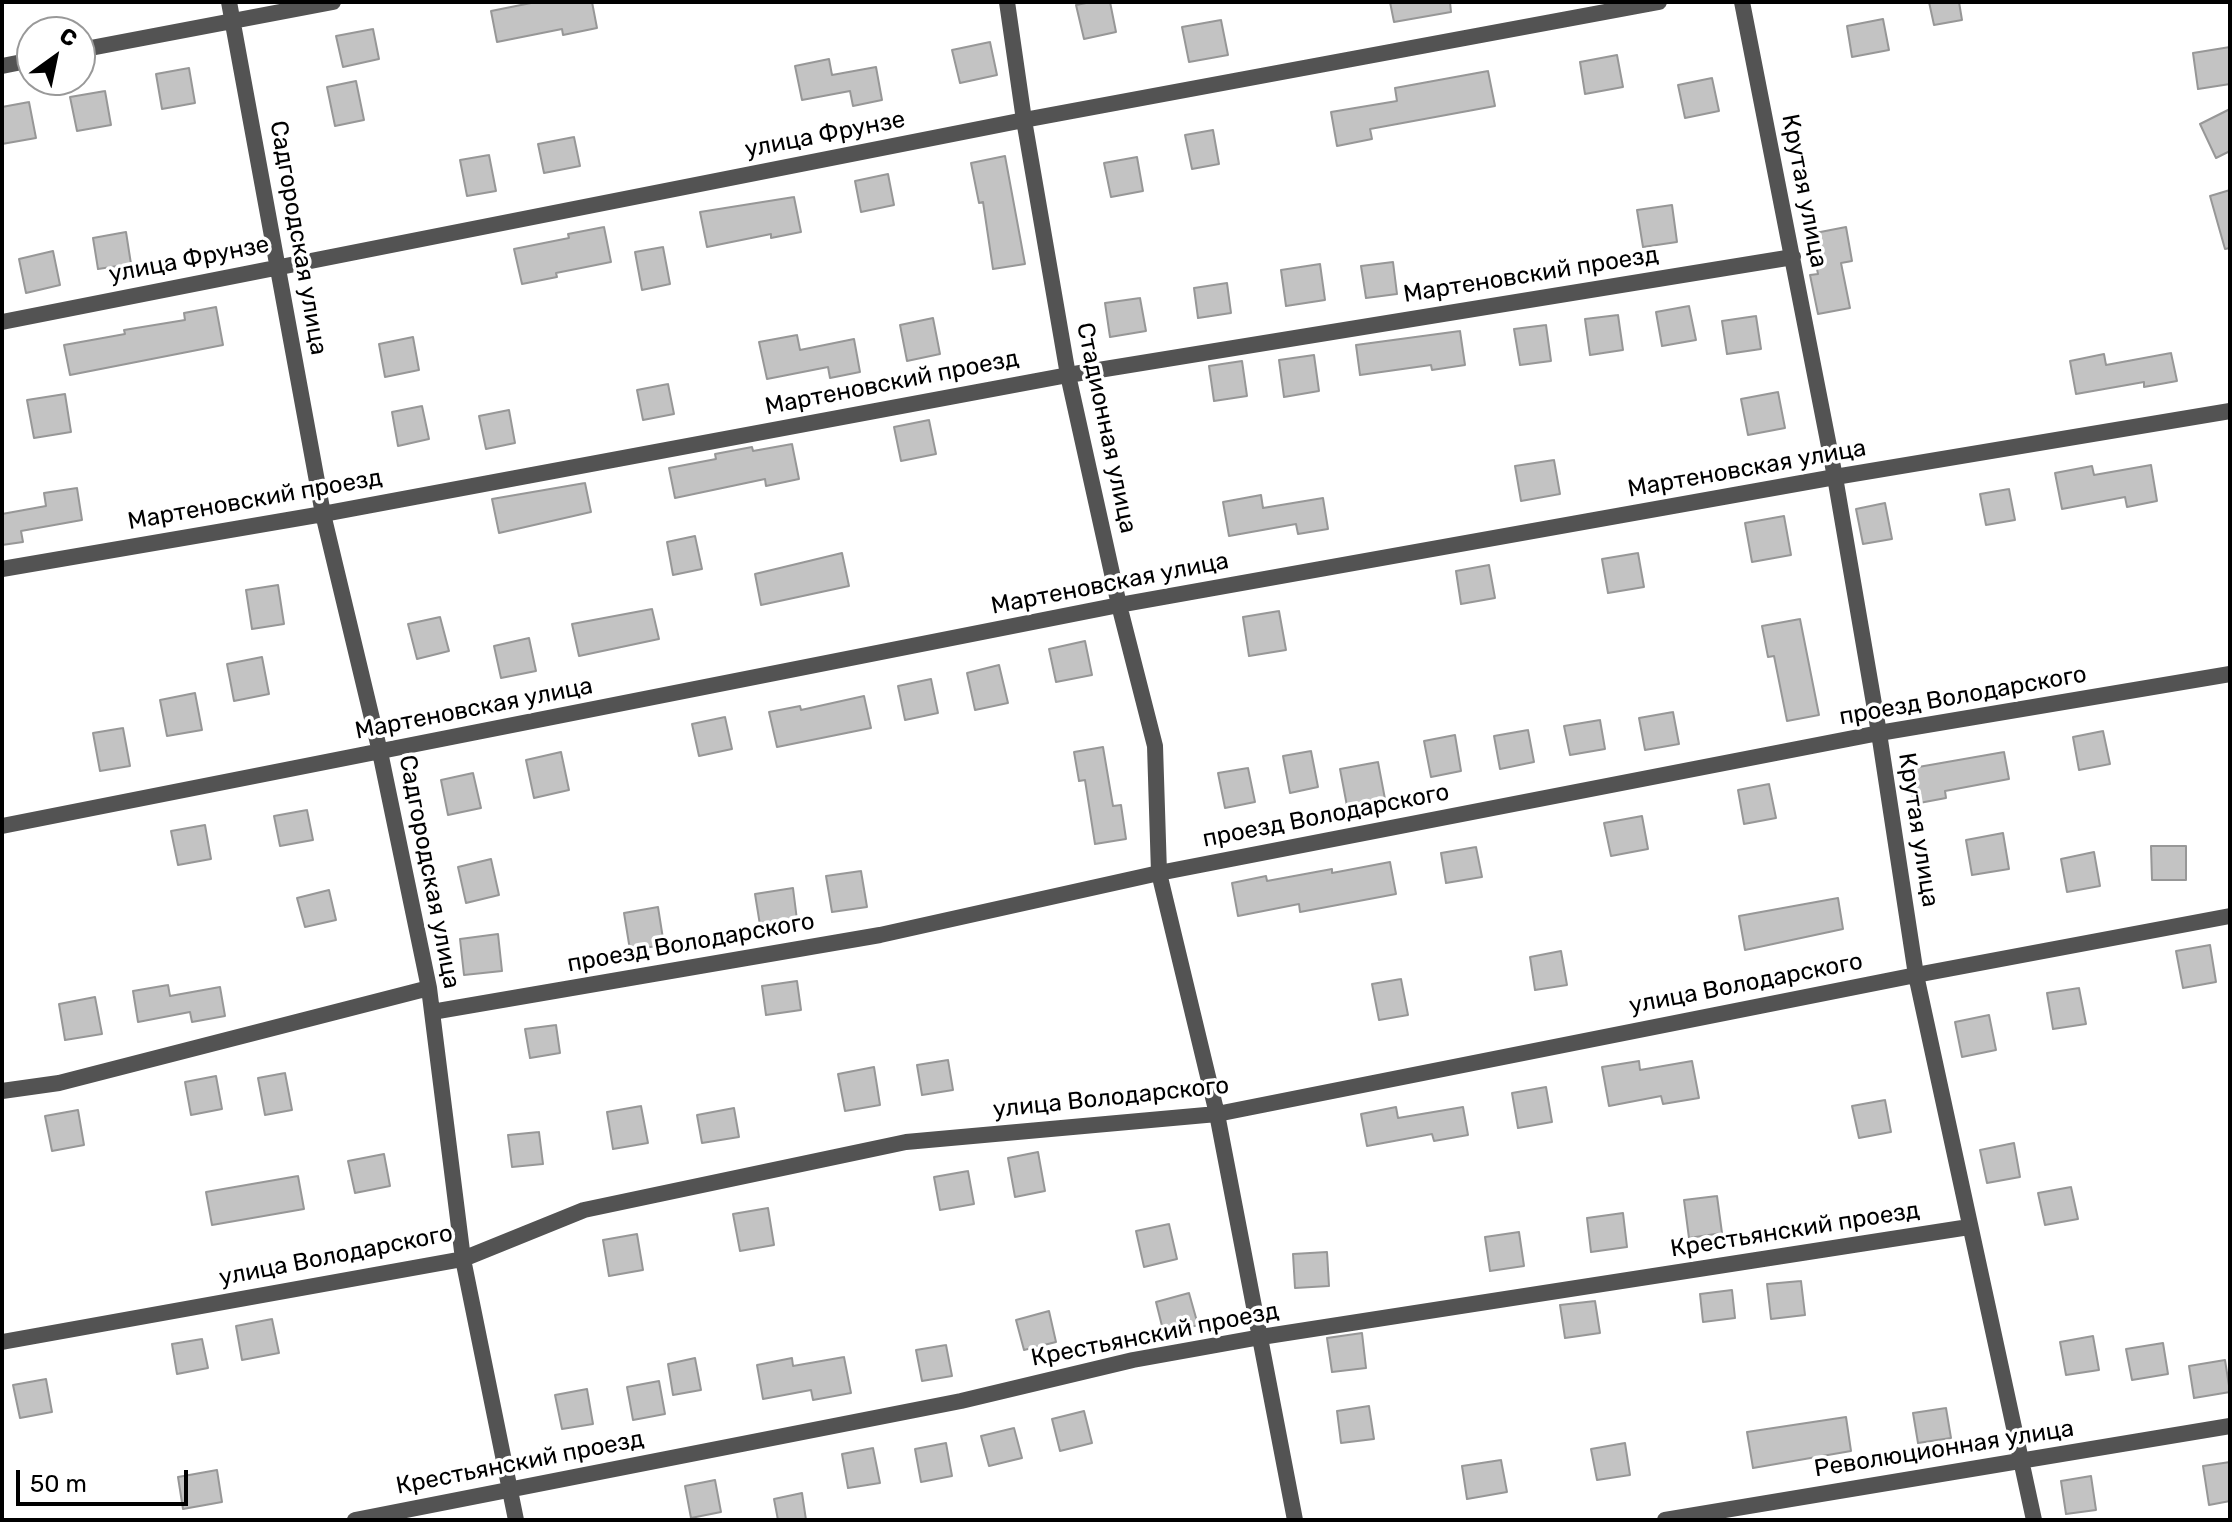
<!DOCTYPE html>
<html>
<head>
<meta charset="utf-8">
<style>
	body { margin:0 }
	#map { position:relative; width:2232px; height:1522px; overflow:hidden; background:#fff; font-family:Rubik,sans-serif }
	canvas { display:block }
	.frame { position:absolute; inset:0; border:4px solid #000; pointer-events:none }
	.north { position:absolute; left:16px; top:16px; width:80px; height:80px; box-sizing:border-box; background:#fff; border:2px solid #999; border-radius:50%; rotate:33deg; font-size:22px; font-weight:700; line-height:32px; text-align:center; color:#000 }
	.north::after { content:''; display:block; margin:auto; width:28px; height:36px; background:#000; clip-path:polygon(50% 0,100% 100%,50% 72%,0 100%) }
	.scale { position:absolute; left:16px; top:1470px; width:172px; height:36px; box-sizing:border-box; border:4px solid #000; border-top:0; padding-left:10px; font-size:24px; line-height:28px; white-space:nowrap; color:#000; -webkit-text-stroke:6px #fff; paint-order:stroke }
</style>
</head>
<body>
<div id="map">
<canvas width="2232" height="1522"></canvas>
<div class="frame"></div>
<div class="north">С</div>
<div class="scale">50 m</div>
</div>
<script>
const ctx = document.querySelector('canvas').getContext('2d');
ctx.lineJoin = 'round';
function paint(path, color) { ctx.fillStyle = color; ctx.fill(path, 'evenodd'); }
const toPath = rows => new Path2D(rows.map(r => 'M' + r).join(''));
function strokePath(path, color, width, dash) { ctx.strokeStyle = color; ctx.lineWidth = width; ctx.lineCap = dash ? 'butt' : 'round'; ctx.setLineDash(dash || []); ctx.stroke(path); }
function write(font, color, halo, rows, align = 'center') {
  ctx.font = font + ' Rubik,sans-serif'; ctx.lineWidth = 7; ctx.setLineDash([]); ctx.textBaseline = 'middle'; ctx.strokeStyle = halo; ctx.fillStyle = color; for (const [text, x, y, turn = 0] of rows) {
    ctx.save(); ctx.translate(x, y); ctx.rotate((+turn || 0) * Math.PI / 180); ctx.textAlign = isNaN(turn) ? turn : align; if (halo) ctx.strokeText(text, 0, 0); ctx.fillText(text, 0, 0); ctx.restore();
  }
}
const building = toPath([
	[536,2,592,2,597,28,563,35,562,29,497,42,491,11,536,2],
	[1091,2,1110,2,1116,32,1084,39,1076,5,1091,2],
	[1390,2,1450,2,1451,12,1394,22,1390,2],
	[1929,2,1959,2,1962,20,1934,25,1929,2],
	[1883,19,1889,50,1852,57,1847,26,1883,19],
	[1221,20,1228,55,1189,62,1182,27,1221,20],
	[373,29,379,59,343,67,336,36,373,29],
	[990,42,997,75,960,83,952,50,990,42],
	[2230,47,2230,84,2198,89,2193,53,2230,47],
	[1617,55,1623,87,1585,94,1580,62,1617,55],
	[829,59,832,75,876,67,882,100,853,106,850,91,802,100,795,66,829,59],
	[189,68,195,103,162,109,156,74,189,68],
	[1488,71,1495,106,1370,129,1372,139,1337,146,1331,112,1397,101,1395,88,1488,71],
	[1712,78,1719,111,1685,118,1678,85,1712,78],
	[356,81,364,120,335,126,327,87,356,81],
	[105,91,111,125,77,131,70,97,105,91],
	[29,102,36,138,2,144,2,107,29,102],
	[2230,109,2230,151,2216,158,2200,124,2230,109],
	[1213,130,1219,164,1192,169,1185,135,1213,130],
	[574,137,580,166,544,173,538,144,574,137],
	[489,155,496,191,467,196,460,160,489,155],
	[1005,156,1025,264,993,269,983,202,979,203,971,163,1005,156],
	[1137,157,1143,191,1111,197,1104,163,1137,157],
	[888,174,894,205,861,212,855,181,888,174],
	[2230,190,2230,248,2225,249,2210,196,2230,190],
	[794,197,801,232,771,238,771,234,707,247,700,212,794,197],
	[1672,205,1677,242,1643,247,1637,210,1672,205],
	[604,227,611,262,556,273,557,277,522,284,514,249,569,238,568,234,604,227],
	[1846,227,1852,261,1841,263,1850,308,1818,314,1810,275,1818,274,1810,234,1846,227],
	[126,232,131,264,98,269,93,238,126,232],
	[663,247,670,284,642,290,635,252,663,247],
	[53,251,60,285,26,293,19,259,53,251],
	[1393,262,1397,294,1366,298,1361,266,1393,262],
	[1320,264,1325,300,1286,306,1281,270,1320,264],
	[1227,283,1231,313,1198,318,1194,288,1227,283],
	[1140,298,1146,331,1110,337,1105,303,1140,298],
	[1689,306,1696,340,1662,346,1656,312,1689,306],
	[216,307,223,345,70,375,64,345,125,334,124,330,185,320,184,313,216,307],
	[1618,315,1623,350,1590,355,1585,319,1618,315],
	[1756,316,1761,349,1727,354,1722,321,1756,316],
	[933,318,940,354,907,361,900,325,933,318],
	[1546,325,1551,361,1520,365,1514,329,1546,325],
	[1460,331,1465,365,1432,370,1431,365,1360,375,1356,345,1460,331],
	[797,335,800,350,854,339,860,372,830,378,828,367,767,379,759,342,797,335],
	[413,337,419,370,385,377,379,344,413,337],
	[2171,353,2177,381,2144,387,2144,382,2076,394,2070,361,2104,354,2106,365,2171,353],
	[1314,355,1319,391,1284,397,1279,360,1314,355],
	[1242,361,1247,396,1214,401,1209,366,1242,361],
	[668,384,674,414,643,420,637,390,668,384],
	[1778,392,1785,428,1748,435,1741,399,1778,392],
	[65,394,71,432,34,438,27,400,65,394],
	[422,406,429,439,398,446,392,412,422,406],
	[509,410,515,443,486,449,479,416,509,410],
	[929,420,936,454,901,461,894,427,929,420],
	[792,444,799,479,766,486,765,479,675,498,669,468,716,459,715,454,752,447,753,451,792,444],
	[1554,460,1560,494,1521,501,1515,466,1554,460],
	[2151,465,2157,501,2127,507,2125,497,2062,509,2055,473,2092,466,2094,475,2151,465],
	[585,483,591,512,499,533,492,499,585,483],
	[77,488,82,520,21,531,23,542,2,545,2,514,46,506,44,493,77,488],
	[2009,489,2015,520,1986,525,1980,494,2009,489],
	[1261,495,1263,508,1323,498,1328,529,1298,534,1296,524,1229,536,1223,502,1261,495],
	[1885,503,1892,539,1863,544,1856,509,1885,503],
	[1784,516,1791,555,1752,562,1745,523,1784,516],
	[695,536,702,569,673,575,667,542,695,536],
	[842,553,849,586,761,605,755,574,842,553],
	[1638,553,1644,587,1608,593,1602,559,1638,553],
	[1489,565,1495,598,1461,604,1456,571,1489,565],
	[278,585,284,624,252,629,246,590,278,585],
	[652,609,659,639,579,656,572,624,652,609],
	[1279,611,1286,650,1249,656,1243,617,1279,611],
	[440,617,449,651,417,659,408,624,440,617],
	[1800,619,1819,715,1787,721,1774,656,1768,657,1762,626,1800,619],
	[529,638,536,671,501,678,494,646,529,638],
	[1085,641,1092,675,1056,682,1049,649,1085,641],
	[262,657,269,694,234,701,227,664,262,657],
	[999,665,1008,703,975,710,967,673,999,665],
	[931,679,938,713,905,720,898,686,931,679],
	[195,693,202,730,167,736,160,700,195,693],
	[864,696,871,728,777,747,769,712,800,706,801,710,864,696],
	[1673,712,1679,744,1645,750,1639,718,1673,712],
	[725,717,732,749,699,756,692,724,725,717],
	[1600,720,1605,749,1570,755,1564,726,1600,720],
	[123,728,130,766,100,771,93,733,123,728],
	[1528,730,1534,762,1500,769,1494,736,1528,730],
	[2103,731,2110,764,2079,770,2073,737,2103,731],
	[1455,735,1461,771,1431,777,1424,741,1455,735],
	[1103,747,1113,806,1121,805,1126,839,1095,844,1085,780,1079,781,1074,752,1103,747],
	[1311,751,1318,787,1290,793,1283,756,1311,751],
	[561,752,569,790,534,798,526,760,561,752],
	[2004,752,2009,779,1945,791,1946,798,1914,804,1907,769,2004,752],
	[1378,762,1385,799,1347,806,1340,769,1378,762],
	[1248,768,1255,802,1225,808,1218,773,1248,768],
	[473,773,481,808,448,815,441,780,473,773],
	[1769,784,1776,818,1744,824,1738,790,1769,784],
	[307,810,313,840,280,846,274,816,307,810],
	[1642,816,1648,849,1611,856,1604,823,1642,816],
	[205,825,211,859,178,865,171,831,205,825],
	[2003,833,2009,869,1972,875,1966,840,2003,833],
	[2151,846,2186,846,2186,880,2152,880,2151,846],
	[1476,847,1482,877,1446,883,1441,853,1476,847],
	[2094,852,2100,886,2067,892,2061,859,2094,852],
	[491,859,499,895,466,903,458,867,491,859],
	[1390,862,1396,894,1300,912,1299,904,1238,916,1232,883,1266,876,1267,881,1332,869,1332,873,1390,862],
	[861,871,867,907,832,912,826,876,861,871],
	[793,888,797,920,760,925,755,894,793,888],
	[329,890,336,920,305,927,297,898,329,890],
	[1838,898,1843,929,1745,950,1739,916,1838,898],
	[658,907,664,945,630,950,624,913,658,907],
	[498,934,502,971,464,975,460,939,498,934],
	[2210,945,2216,982,2183,988,2176,951,2210,945],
	[1561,951,1567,985,1535,990,1530,957,1561,951],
	[1401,979,1408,1015,1379,1020,1372,984,1401,979],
	[797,981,801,1010,766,1015,762,986,797,981],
	[168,985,170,996,220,987,225,1016,192,1022,190,1012,138,1022,133,991,168,985],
	[2079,988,2086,1024,2053,1029,2047,993,2079,988],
	[95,997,102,1034,65,1040,59,1004,95,997],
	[1989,1015,1996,1050,1962,1057,1955,1022,1989,1015],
	[556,1025,560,1053,530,1058,525,1029,556,1025],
	[948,1060,953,1090,922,1095,917,1065,948,1060],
	[1639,1061,1640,1070,1692,1061,1699,1098,1663,1104,1661,1096,1609,1106,1602,1067,1639,1061],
	[874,1067,880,1105,845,1111,838,1074,874,1067],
	[285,1073,292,1110,265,1115,258,1078,285,1073],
	[216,1076,222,1109,191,1115,185,1082,216,1076],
	[1546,1087,1552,1122,1518,1128,1512,1093,1546,1087],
	[1885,1100,1891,1132,1859,1138,1852,1106,1885,1100],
	[641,1106,648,1143,613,1149,607,1112,641,1106],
	[1396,1107,1398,1118,1463,1107,1468,1135,1434,1141,1432,1134,1367,1146,1361,1114,1396,1107],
	[734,1108,739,1137,702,1143,697,1115,734,1108],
	[78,1110,84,1145,52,1151,45,1116,78,1110],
	[539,1132,543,1164,512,1167,508,1135,539,1132],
	[2014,1143,2020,1177,1987,1183,1980,1150,2014,1143],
	[1038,1152,1045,1191,1015,1197,1008,1158,1038,1152],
	[384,1154,390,1186,355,1193,348,1161,384,1154],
	[968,1171,974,1204,940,1210,934,1177,968,1171],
	[298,1176,304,1209,212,1225,206,1192,298,1176],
	[2071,1187,2078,1219,2045,1225,2038,1193,2071,1187],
	[1717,1196,1722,1233,1689,1238,1684,1200,1717,1196],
	[768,1208,774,1245,740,1251,733,1214,768,1208],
	[1623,1213,1627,1247,1591,1252,1587,1218,1623,1213],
	[1169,1224,1177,1259,1144,1267,1136,1231,1169,1224],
	[1519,1232,1524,1266,1490,1271,1485,1237,1519,1232],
	[637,1234,643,1270,609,1276,603,1240,637,1234],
	[1327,1252,1329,1286,1295,1288,1293,1254,1327,1252],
	[1801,1281,1805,1315,1771,1319,1767,1284,1801,1281],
	[1732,1290,1735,1318,1703,1322,1700,1294,1732,1290],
	[1189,1293,1198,1325,1164,1334,1156,1302,1189,1293],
	[1595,1301,1600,1333,1565,1338,1560,1305,1595,1301],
	[1049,1311,1056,1342,1024,1350,1016,1320,1049,1311],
	[272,1319,279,1353,242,1360,236,1326,272,1319],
	[1362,1333,1366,1368,1332,1372,1327,1338,1362,1333],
	[2093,1336,2099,1370,2066,1375,2060,1342,2093,1336],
	[202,1339,208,1368,177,1374,172,1344,202,1339],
	[2163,1343,2168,1374,2132,1380,2126,1349,2163,1343],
	[946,1345,952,1376,922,1381,916,1350,946,1345],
	[844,1357,851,1393,813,1400,811,1390,763,1399,757,1365,792,1358,793,1366,844,1357],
	[695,1358,701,1390,673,1395,668,1364,695,1358],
	[2225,1360,2230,1392,2194,1398,2189,1366,2225,1360],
	[46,1379,52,1412,20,1418,13,1385,46,1379],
	[659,1381,665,1414,633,1420,627,1387,659,1381],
	[587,1389,593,1424,562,1429,555,1395,587,1389],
	[1369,1406,1374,1439,1341,1443,1337,1411,1369,1406],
	[1946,1408,1951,1438,1918,1443,1913,1413,1946,1408],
	[1084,1411,1092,1443,1060,1451,1052,1419,1084,1411],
	[1846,1417,1851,1451,1753,1468,1747,1432,1846,1417],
	[1014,1428,1022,1458,989,1466,981,1436,1014,1428],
	[946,1443,952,1476,921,1482,915,1449,946,1443],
	[1625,1443,1630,1475,1597,1480,1591,1449,1625,1443],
	[873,1448,880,1483,848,1488,842,1454,873,1448],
	[1501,1460,1507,1492,1467,1499,1462,1466,1501,1460],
	[2230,1462,2230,1501,2209,1505,2203,1466,2230,1462],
	[217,1470,222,1502,183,1509,178,1477,217,1470],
	[2091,1476,2096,1510,2066,1514,2061,1481,2091,1476],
	[715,1480,721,1512,691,1518,685,1486,715,1480],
	[802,1493,806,1520,778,1520,774,1499,802,1493]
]);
const street = toPath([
	[229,2,323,514,380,752,429,988,463,1259,516,1520],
	[1007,2,1024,120,1068,375,1119,605,1155,746,1159,873,1217,1114,1295,1520],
	[1742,2,1835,477,1879,733,1916,975,2034,1520],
	[80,50,333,2],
	[2,66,32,60],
	[2,322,1024,120,1659,2],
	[2,569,323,514,1068,375,1793,257],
	[2,826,1119,605,1835,477,2230,411],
	[432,1012,880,935,1159,873,1879,733,2230,674],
	[2,1091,59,1083,429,988],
	[2,1342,463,1259,584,1210,906,1142,1217,1114,1916,975,2230,916],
	[355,1520,961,1401,1133,1360,1261,1337,1969,1227],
	[1665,1520,2230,1426]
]);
const streetNames = [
	["улица Фрунзе",825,135,-11],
	["Крутая улица",1804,191,79],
	["Садгородская улица",298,238,80],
	["улица Фрунзе",189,260,-11],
	["Мартеновский проезд",1531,275,-9],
	["Мартеновский проезд",892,383,-11],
	["Стадионная улица",1106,428,78],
	["Мартеновская улица",1747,469,-10],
	["Мартеновский проезд",255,500,-10],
	["Мартеновская улица",1110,584,-11],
	["проезд Володарского",1963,696,-10],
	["Мартеновская улица",474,709,-11],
	["проезд Володарского",1326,816,-11],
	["Крутая улица",1918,830,81],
	["Садгородская улица",429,872,79],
	["проезд Володарского",691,943,-10],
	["улица Володарского",1746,984,-11],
	["улица Володарского",1111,1098,-6],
	["Крестьянский проезд",1795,1230,-9],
	["улица Володарского",336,1256,-11],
	["Крестьянский проезд",1155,1335,-11],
	["Революционная улица",1944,1449,-9],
	["Крестьянский проезд",520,1463,-11]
];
paint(building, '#c3c3c3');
strokePath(building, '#979797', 2);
strokePath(street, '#535353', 16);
write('24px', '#000', '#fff', streetNames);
</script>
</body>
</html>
